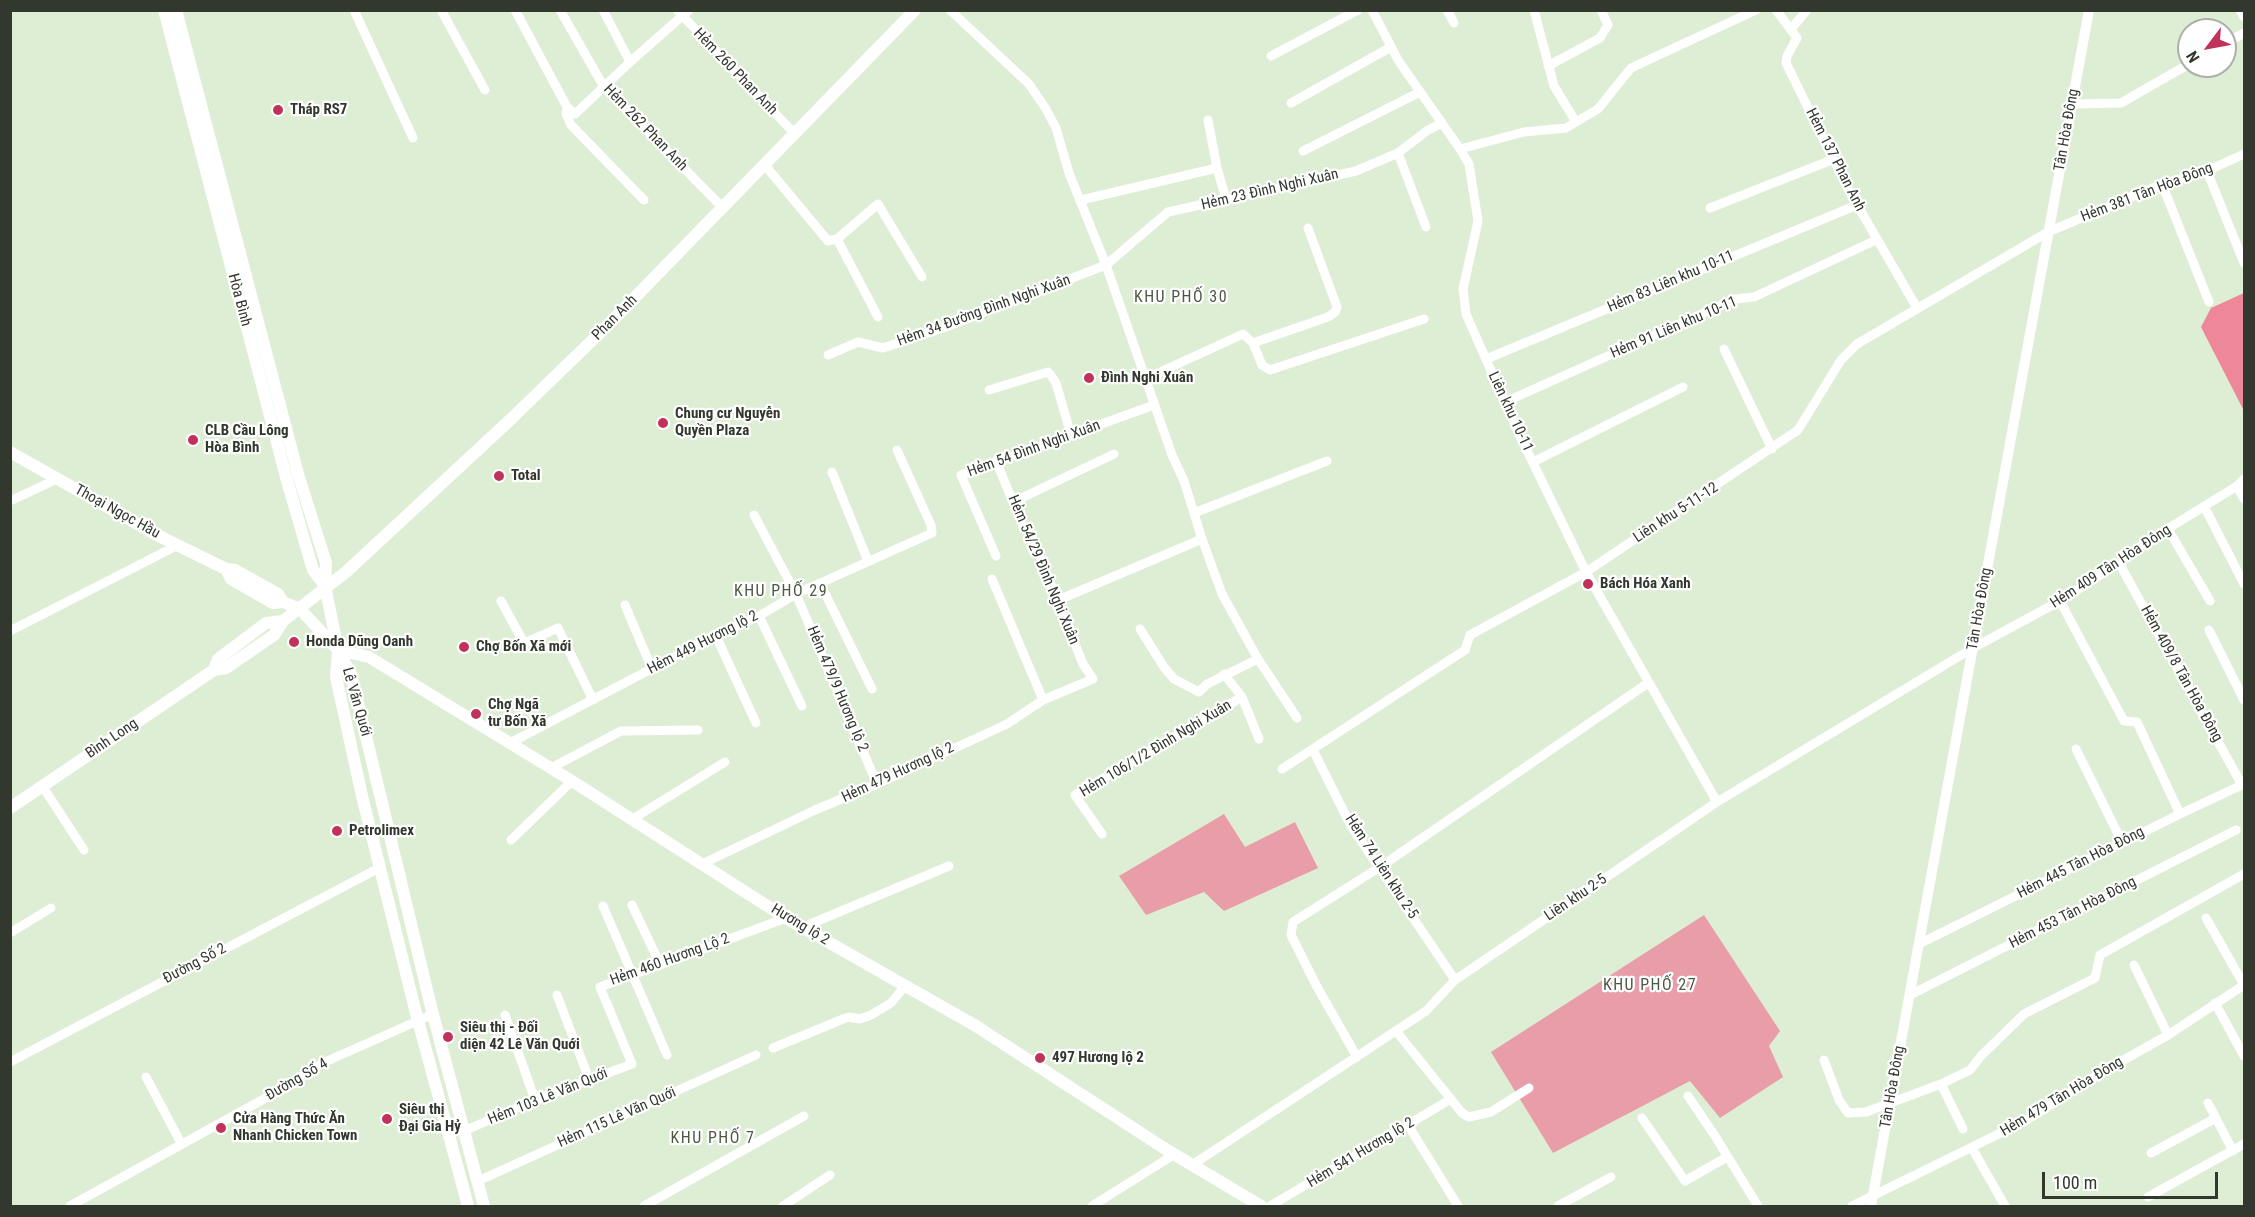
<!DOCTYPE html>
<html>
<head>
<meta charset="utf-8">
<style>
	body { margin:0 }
	#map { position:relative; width:2255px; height:1217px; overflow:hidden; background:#deeed5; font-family:"Roboto Condensed",sans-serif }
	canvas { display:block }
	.frame { position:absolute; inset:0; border:12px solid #32382e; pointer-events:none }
	.north { position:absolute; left:2177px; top:18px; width:60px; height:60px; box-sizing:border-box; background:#fff; border:2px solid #adafab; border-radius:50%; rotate:238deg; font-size:16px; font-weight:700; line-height:24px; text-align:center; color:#32382e }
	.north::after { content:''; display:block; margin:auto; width:21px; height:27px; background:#c1325b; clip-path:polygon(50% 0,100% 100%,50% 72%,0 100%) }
	.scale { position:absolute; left:2042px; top:1172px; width:176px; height:27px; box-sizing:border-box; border:3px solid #32382e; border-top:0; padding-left:8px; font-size:18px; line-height:21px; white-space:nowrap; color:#32382e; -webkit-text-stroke:4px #fff; paint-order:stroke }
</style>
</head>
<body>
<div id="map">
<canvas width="2255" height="1217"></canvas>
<div class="frame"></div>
<div class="north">N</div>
<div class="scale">100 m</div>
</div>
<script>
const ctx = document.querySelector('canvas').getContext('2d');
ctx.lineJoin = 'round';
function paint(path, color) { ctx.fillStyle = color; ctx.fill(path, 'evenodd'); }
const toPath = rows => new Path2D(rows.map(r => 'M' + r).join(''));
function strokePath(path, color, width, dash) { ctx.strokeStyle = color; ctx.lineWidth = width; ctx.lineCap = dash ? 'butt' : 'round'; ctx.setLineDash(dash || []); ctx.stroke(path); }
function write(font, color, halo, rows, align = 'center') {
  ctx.font = font + ' "Roboto Condensed",sans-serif'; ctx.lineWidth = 4.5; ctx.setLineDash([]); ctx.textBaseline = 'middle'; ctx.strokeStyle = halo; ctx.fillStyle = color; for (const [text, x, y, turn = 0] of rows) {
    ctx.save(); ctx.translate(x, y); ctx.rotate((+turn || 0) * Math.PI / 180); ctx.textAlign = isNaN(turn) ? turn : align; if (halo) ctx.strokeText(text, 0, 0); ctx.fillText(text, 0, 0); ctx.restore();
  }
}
const green = toPath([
	[1224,814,1245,847,1295,822,1318,868,1224,911,1204,892,1146,915,1119,876],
	[1704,915,1780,1031,1769,1046,1783,1077,1720,1118,1690,1081,1553,1153,1491,1052]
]);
const water = toPath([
	[2244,293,2244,411,2201,327,2211,308]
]);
const minor = toPath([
	[354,10,413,138],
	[441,10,485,90],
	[515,10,567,107,575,114,630,62,689,10],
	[560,10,604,87,722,207],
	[603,10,630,62],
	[677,10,794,133],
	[950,10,1029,84,1046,109,1056,128,1069,173,1106,265,1172,455,1184,481,1202,539,1222,594,1258,659,1297,718],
	[1372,10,1398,60,1460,149,1469,164,1478,221,1463,289,1466,314,1518,432,1586,572,1717,802],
	[1447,10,1454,23],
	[1534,10,1554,86,1576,122],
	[1776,10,1797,38,1787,56,1786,63,1848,189,1917,308],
	[2240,10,2244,17],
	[1791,29,1807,10],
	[2225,44,2244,33],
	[1271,56,1358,10],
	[1548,66,1600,38,1608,25,1601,10],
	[1291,103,1391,47],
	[2072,104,2121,103,2189,64],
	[567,107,566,114,571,125,644,200],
	[1208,120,1217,168,1226,199],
	[1460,149,1524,132,1566,128,1598,109,1631,68,1756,10],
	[1303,151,1420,92],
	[1398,153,1426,227],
	[764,164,828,241,837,239,878,204,922,277],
	[2207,171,2244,263],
	[2162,184,2209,302],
	[1081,200,1217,168],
	[1710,208,1834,159],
	[837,239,878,317],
	[1253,343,1262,365,1270,370,1424,319],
	[1724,349,1772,449],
	[828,355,858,342,883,348,943,328,1106,265,1168,212,1356,171,1398,153,1428,130,1442,123],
	[1486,359,1857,205],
	[1145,379,1243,334,1253,343,1328,317,1335,312,1337,307,1308,228],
	[989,390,1048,372,1050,374,1056,383,1071,435],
	[1505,402,1735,299,1754,297,1876,240],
	[1533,462,1683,387],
	[832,472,868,561],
	[2237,486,2244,499],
	[10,501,57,479],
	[1013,502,1114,454],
	[2205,508,2244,584],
	[1194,513,1327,461],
	[754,515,796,594,877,784],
	[2168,529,2210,601],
	[996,556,961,475,1154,405],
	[2119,563,2242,785],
	[992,579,1043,700],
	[820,583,872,689],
	[501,601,524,643,558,628,593,700],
	[1056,601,1202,539],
	[2060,601,2124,721,2137,722,2180,814],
	[625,605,652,669],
	[759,616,802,706],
	[1140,629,1164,667,1174,679,1199,692,1207,684,1258,659],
	[2209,630,2244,700],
	[10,631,178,545],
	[716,636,756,723],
	[1224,674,1242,697,1259,739],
	[510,743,693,647,759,616,796,594,932,533,931,525,897,450],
	[2076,749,2122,842],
	[1313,750,1351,826,1455,980],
	[551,768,621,731,698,730],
	[1282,769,1465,650,1470,635,1586,572,1798,430,1841,360,1857,344,2048,232,2162,184,2207,171,2244,154],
	[43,787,84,850],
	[631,820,725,762],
	[1102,834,1075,795,1242,697],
	[511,840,572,781],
	[702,864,815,810,877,784,1007,724,1043,700,1093,679,1083,664,1032,537,1023,526,996,461],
	[632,905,660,964],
	[603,906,667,1055],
	[2206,918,2244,985],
	[803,927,949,866],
	[10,933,51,908],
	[1919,944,2180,814,2244,784],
	[2134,965,2168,1035],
	[557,995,589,1079],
	[1910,995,2236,830],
	[2215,1003,2244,1056],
	[505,1015,535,1100],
	[1396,1031,1462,1113,1469,1117,1491,1112,1529,1088],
	[773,1048,843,1019,849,1017,860,1019,871,1015,891,1003,905,986],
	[1357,1057,1316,985,1291,935,1293,922,1380,867,1648,683],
	[1824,1060,1839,1100,1848,1113,1866,1112,1941,1084,1970,1070,1981,1056,2024,1014,2095,978,2100,955,2244,874],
	[10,1062,381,867],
	[146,1077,181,1143],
	[1941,1084,1963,1129],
	[1688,1096,1715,1136,1758,1206],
	[2208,1103,2233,1151],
	[1642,1118,1685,1181,1727,1157],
	[1408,1125,1458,1206],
	[464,1131,535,1100,632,1064,600,987,786,918],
	[1972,1148,2005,1206],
	[2151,1153,2216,1118],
	[1192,1165,1426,1011,1455,980,1717,802,1973,648,2060,601,2119,563,2143,544,2237,486,2244,479],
	[478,1181,756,1055],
	[2148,1197,2244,1144],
	[70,1206,262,1100,325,1062,433,1014],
	[644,1206,804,1116],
	[783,1206,830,1175],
	[1092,1206,1175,1154],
	[1270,1206,1451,1099],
	[1558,1206,1611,1177],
	[1852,1206,2025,1121,2099,1074,2168,1035,2244,985]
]);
const tertiary = toPath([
	[1871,1206,2089,10]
]);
const secondary = toPath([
	[164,10,286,477,313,570,325,586],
	[176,10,298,474,326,563,325,586,338,650,336,677,362,796,416,1013,468,1206],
	[10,452,157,535,226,569],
	[283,602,278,594,235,570,226,569,231,579,273,603,283,602,300,609,338,650,351,674,431,1007,484,1206],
	[338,650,369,657,572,781,786,918,976,1026,1167,1150,1261,1206],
	[214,670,218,659,266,623,283,621],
	[10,808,214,670,226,668,274,635,283,621,346,572,510,420,607,326,915,10]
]);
const markers = [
	[278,110,6,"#c1325b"],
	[1089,378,6,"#c1325b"],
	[663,423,6,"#c1325b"],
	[193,440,6,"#c1325b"],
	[499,476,6,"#c1325b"],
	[1588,584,6,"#c1325b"],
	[294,642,6,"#c1325b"],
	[464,647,6,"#c1325b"],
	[476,714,6,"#c1325b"],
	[337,831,6,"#c1325b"],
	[448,1037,6,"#c1325b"],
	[1040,1058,6,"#c1325b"],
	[387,1119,6,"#c1325b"],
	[221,1128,6,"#c1325b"]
];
const streetNames = [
	["Hẻm 260 Phan Anh",735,72,46],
	["Hẻm 262 Phan Anh",645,128,46],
	["Tân Hòa Đông",2067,130,-80],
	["Hẻm 137 Phan Anh",1835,160,63],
	["Hẻm 23 Đình Nghi Xuân",1270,190,-13],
	["Hẻm 381 Tân Hòa Đông",2147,193,-21],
	["Hẻm 83 Liên khu 10-11",1671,282,-23],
	["Hòa Bình",239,300,75],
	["Hẻm 34 Đường Đình Nghi Xuân",984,311,-20],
	["Phan Anh",615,318,-45],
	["Hẻm 91 Liên khu 10-11",1674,328,-23],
	["Liên khu 10-11",1510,412,65],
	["Hẻm 54 Đình Nghi Xuân",1034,449,-20],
	["Thoại Ngọc Hầu",117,512,29],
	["Liên khu 5-11-12",1676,513,-33],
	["Hẻm 409 Tân Hòa Đông",2111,567,-33],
	["Hẻm 54/29 Đình Nghi Xuân",1043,570,67],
	["Tân Hòa Đông",1980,609,-80],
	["Hẻm 449 Hương lộ 2",703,643,-27],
	["Hẻm 409/8 Tân Hòa Đông",2181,674,61],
	["Hẻm 479/9 Hương lộ 2",837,689,67],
	["Lê Văn Quới",356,702,74],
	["Bình Long",112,739,-34],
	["Hẻm 106/1/2 Đình Nghi Xuân",1156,749,-31],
	["Hẻm 479 Hương lộ 2",898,773,-25],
	["Hẻm 445 Tân Hòa Đông",2081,863,-27],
	["Hẻm 74 Liên khu 2-5",1381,867,57],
	["Liên khu 2-5",1576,898,-34],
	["Hẻm 453 Tân Hòa Đông",2073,913,-27],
	["Hương lộ 2",800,925,31],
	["Hẻm 460 Hương Lộ 2",670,960,-20],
	["Đường Số 2",195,964,-28],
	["Đường Số 4",297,1080,-30],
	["Tân Hòa Đông",1893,1087,-80],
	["Hẻm 103 Lê Văn Quới",548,1097,-22],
	["Hẻm 479 Tân Hòa Đông",2062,1097,-31],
	["Hẻm 115 Lê Văn Quới",617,1118,-24],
	["Hẻm 541 Hương lộ 2",1361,1153,-31]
];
const poiNames = [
	["Tháp RS7",290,110],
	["Đình Nghi Xuân",1101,378],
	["Chung cư Nguyễn",675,414],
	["Quyền Plaza",675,431],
	["CLB Cầu Lông",205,431],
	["Hòa Bình",205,448],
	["Total",511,476],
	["Bách Hóa Xanh",1600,584],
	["Honda Dũng Oanh",306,642],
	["Chợ Bốn Xã mới",476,647],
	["Chợ Ngã",488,705],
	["tư Bốn Xã",488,722],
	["Petrolimex",349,831],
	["Siêu thị - Đối",460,1028],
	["diện 42 Lê Văn Quới",460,1045],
	["497 Hương lộ 2",1052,1058],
	["Siêu thị",399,1110],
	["Đại Gia Hỷ",399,1127],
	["Cửa Hàng Thức Ăn",233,1119],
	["Nhanh Chicken Town",233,1136]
];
const neighbourhoodNames = [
	["KHU PHỐ 30",1181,298],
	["KHU PHỐ 29",781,592],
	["KHU PHỐ 27",1650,986],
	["KHU PHỐ 7",713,1139]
];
paint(green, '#e89da9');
paint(water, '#ed8799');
strokePath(minor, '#fff', 9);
strokePath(tertiary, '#fff', 10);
strokePath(secondary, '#fff', 12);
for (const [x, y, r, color] of markers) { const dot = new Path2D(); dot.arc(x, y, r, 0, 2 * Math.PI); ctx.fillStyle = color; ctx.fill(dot); strokePath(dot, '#fff', 2); }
write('15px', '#32382e', '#fff', streetNames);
write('bold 15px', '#32382e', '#fff', poiNames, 'left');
ctx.letterSpacing = '1.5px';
write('16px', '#4c5843', '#fff', neighbourhoodNames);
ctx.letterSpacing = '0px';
</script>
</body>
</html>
